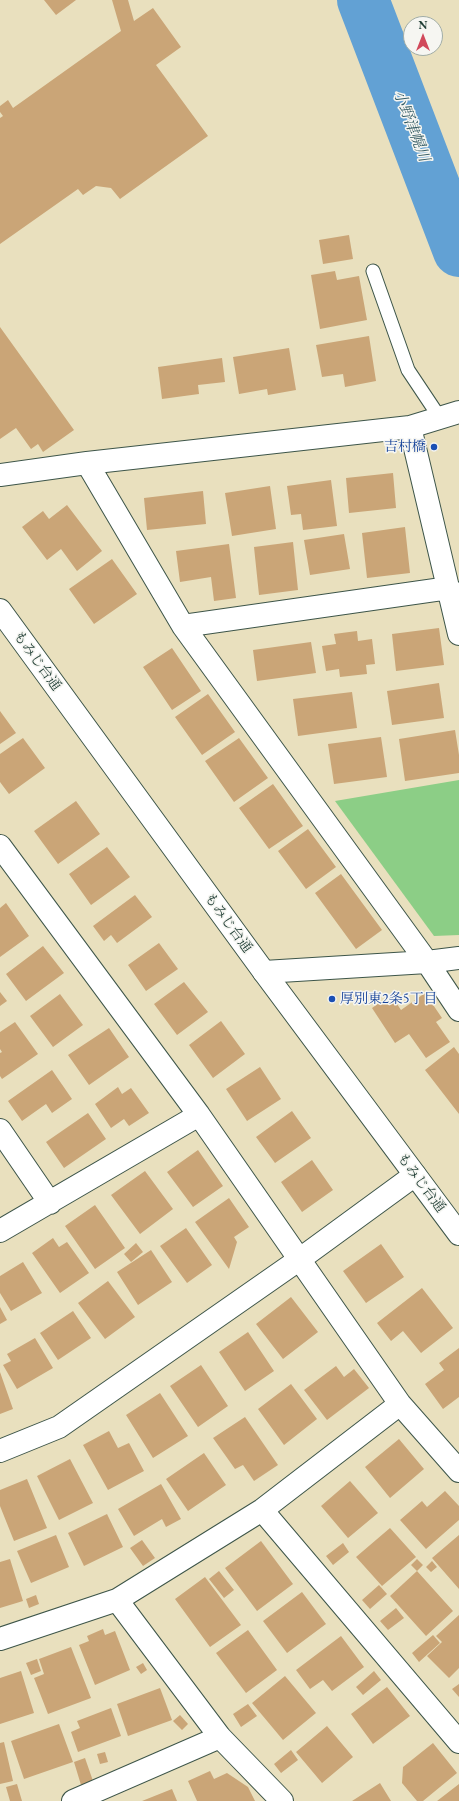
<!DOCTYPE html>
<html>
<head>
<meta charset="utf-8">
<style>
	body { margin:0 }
	#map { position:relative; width:459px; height:1801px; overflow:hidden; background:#e9e0be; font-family:"EB Garamond",serif }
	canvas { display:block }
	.north { position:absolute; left:403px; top:16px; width:40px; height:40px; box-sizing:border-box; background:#f6f6f2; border:1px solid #a0aca6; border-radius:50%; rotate:0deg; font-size:11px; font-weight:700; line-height:16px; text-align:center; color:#1f3d34 }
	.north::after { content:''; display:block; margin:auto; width:14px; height:18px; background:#d1495b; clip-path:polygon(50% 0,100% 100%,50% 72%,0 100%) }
</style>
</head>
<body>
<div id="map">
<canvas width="459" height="1801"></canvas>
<div class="north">N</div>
</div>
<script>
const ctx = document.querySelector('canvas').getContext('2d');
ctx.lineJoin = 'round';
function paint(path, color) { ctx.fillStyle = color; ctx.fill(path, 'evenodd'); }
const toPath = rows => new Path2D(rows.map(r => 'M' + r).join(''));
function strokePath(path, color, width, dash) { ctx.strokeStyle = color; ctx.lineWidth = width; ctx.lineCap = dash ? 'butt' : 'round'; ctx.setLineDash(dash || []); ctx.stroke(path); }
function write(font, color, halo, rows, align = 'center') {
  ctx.font = font + ' "EB Garamond","Noto Serif JP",serif'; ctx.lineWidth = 3; ctx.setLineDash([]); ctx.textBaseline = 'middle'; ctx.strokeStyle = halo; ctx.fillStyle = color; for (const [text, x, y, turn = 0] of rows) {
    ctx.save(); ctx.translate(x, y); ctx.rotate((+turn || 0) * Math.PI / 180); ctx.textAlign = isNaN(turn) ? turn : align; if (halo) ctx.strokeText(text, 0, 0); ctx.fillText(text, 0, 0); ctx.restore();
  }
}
const green = toPath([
	[459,780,459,935,434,936,335,801]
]);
const river = toPath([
	[363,0,459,251]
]);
const building = toPath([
	[44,0,76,0,56,15],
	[112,0,128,0,134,21,153,8,181,47,156,65,208,136,120,199,111,188,96,186,83,195,78,189,0,244,0,118,3,116,0,112,0,106,8,100,13,108,121,31],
	[349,235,353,259,323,264,319,240],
	[335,271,337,280,359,276,367,320,320,329,311,275],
	[0,327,74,430,43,452,38,444,31,449,16,428,0,439],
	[369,336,376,381,345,387,343,374,322,377,316,345],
	[289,348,296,390,268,395,267,389,239,394,233,357],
	[222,358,225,382,198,385,199,394,162,399,158,367],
	[393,473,396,508,349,513,346,478],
	[331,480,337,526,303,530,301,514,291,515,287,486],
	[270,486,276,529,232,536,225,493],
	[203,491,206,524,147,530,144,498],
	[67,505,102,551,77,571,61,549,47,560,22,527,43,511,49,519],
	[405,527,410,573,367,578,362,533],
	[344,534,350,569,310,575,304,540],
	[293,542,298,590,259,595,254,547],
	[229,544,236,598,214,601,211,577,180,582,176,551],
	[112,559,137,594,94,624,69,589],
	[439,628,444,665,396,671,392,634],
	[357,631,358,641,372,639,375,664,366,665,367,674,340,677,339,669,326,671,322,646,336,644,334,634],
	[311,642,316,673,257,681,253,650],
	[172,648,201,691,172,710,143,667],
	[439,683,444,718,392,725,387,691],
	[352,692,357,728,298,736,293,699],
	[208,694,235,732,202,755,175,717],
	[0,711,16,733,0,744],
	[455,730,459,755,459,773,405,781,399,739],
	[381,737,387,777,334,784,328,744],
	[23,738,45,768,9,794,0,782,0,754],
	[239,738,268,778,234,802,205,761],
	[273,784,303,826,269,849,239,808],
	[76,801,100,834,58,864,34,831],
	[308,829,336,867,306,889,278,851],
	[107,847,130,877,91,905,69,874],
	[341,874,382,930,356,949,315,893],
	[135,895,152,917,117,943,111,935,104,941,93,926],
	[6,903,29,936,0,957,0,908],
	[159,943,178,969,146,991,128,965],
	[43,946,64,973,26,1001,6,974],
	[184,982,208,1012,177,1035,154,1004],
	[0,992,7,1001,0,1006],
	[425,993,442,1018,436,1022,450,1042,426,1058,409,1034,395,1043,372,1008,391,995,401,1010],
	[60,994,83,1025,53,1047,30,1016],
	[221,1021,245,1054,213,1078,189,1045],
	[15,1022,38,1054,2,1079,0,1076,0,1053,2,1052,0,1049,0,1032],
	[109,1028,129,1057,89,1085,68,1055],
	[454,1047,459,1054,459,1114,425,1070],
	[260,1067,281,1099,247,1121,226,1089],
	[52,1070,72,1099,52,1113,46,1104,22,1121,8,1101],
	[118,1087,122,1094,131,1088,149,1113,129,1126,124,1119,111,1128,95,1104],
	[292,1111,311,1138,275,1163,256,1137],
	[88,1113,106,1139,64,1168,46,1142],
	[198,1150,223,1186,193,1207,167,1172],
	[312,1160,333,1190,302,1212,281,1182],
	[145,1171,173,1209,140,1234,111,1195],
	[229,1198,249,1227,234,1237,237,1242,229,1269,195,1222],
	[95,1205,125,1248,95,1269,65,1226],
	[186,1228,212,1265,187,1283,160,1246],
	[53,1238,59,1247,67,1242,89,1273,60,1293,32,1253],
	[136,1243,143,1252,131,1262,124,1254],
	[381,1244,404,1277,366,1303,343,1271],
	[151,1250,172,1282,138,1305,117,1272],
	[23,1262,42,1293,11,1311,0,1293,0,1276],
	[108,1281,135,1317,105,1339,78,1303],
	[422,1288,453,1328,421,1353,403,1331,391,1341,377,1323],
	[291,1297,318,1332,283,1359,256,1324],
	[0,1307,7,1320,0,1324],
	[73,1311,91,1338,58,1360,40,1333],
	[248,1332,274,1371,245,1391,219,1352],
	[35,1338,53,1368,17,1389,3,1365,11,1361,7,1354],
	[459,1348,459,1397,443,1409,425,1384,444,1370,439,1363],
	[201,1365,228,1406,198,1427,170,1386],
	[336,1366,344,1377,354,1369,369,1388,327,1420,304,1390],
	[0,1372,13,1409,0,1414],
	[291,1384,317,1419,284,1445,258,1409],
	[160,1393,188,1436,153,1458,126,1415],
	[245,1417,278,1465,254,1481,243,1465,235,1469,213,1438],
	[109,1431,118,1448,129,1443,144,1471,108,1490,83,1445],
	[399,1439,424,1469,390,1498,365,1467],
	[204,1453,226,1485,188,1511,166,1479],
	[70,1459,93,1503,59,1520,37,1476],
	[27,1479,47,1528,14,1541,0,1506,0,1490],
	[350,1481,378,1513,348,1538,321,1506],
	[161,1484,181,1519,166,1527,162,1519,134,1536,118,1509],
	[445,1491,459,1506,459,1520,426,1549,400,1520,422,1501,427,1507],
	[107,1514,123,1547,84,1566,68,1533],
	[390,1528,416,1557,382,1586,356,1557],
	[56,1535,69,1567,31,1583,17,1551],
	[459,1535,459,1589,432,1558],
	[142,1540,155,1558,143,1566,130,1548],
	[261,1541,293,1584,257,1611,225,1568],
	[343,1543,349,1552,333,1565,326,1556],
	[10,1559,23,1601,0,1608,0,1562],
	[417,1559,423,1565,417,1571,411,1565],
	[432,1561,437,1567,431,1572,426,1567],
	[219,1571,234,1590,224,1598,209,1579],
	[417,1571,453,1611,426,1636,390,1596],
	[205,1577,241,1625,210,1647,175,1599],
	[379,1585,387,1594,370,1609,362,1600],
	[302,1592,326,1624,287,1653,263,1621],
	[36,1595,39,1604,29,1608,26,1599],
	[396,1608,404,1618,388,1630,380,1621],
	[459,1615,459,1668,449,1678,427,1656,442,1642,436,1636],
	[103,1629,105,1635,115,1631,130,1670,95,1685,79,1645,89,1641,87,1636],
	[248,1630,277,1670,246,1693,216,1653],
	[433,1635,440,1643,419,1662,412,1653],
	[341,1636,364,1667,332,1691,323,1680,310,1689,296,1670],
	[71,1647,91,1698,48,1714,34,1678,44,1674,39,1659],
	[37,1659,41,1671,31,1675,26,1663],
	[143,1663,147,1670,141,1674,136,1667],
	[21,1671,34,1713,0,1724,0,1678],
	[374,1671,381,1680,363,1695,356,1687],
	[285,1676,316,1713,283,1740,252,1703],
	[459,1684,459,1697,452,1689],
	[387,1687,410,1716,373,1744,351,1714],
	[160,1688,172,1720,128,1736,117,1704],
	[248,1704,257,1716,241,1727,233,1714],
	[111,1708,121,1736,78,1752,71,1732,80,1728,77,1721],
	[180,1715,188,1724,182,1730,173,1721],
	[59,1724,73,1762,24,1779,11,1741],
	[327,1726,353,1757,322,1783,296,1752],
	[4,1742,13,1781,0,1784,0,1743],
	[433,1743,457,1773,423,1801,417,1801,402,1783,403,1767],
	[291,1750,298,1760,281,1773,274,1764],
	[105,1752,108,1762,100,1764,97,1754],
	[85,1758,93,1781,81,1785,74,1762],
	[210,1771,214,1779,227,1773,248,1787,255,1801,197,1801,188,1781],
	[380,1783,391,1801,352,1801],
	[17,1784,22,1801,10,1801,6,1787],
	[459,1784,459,1801,437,1801],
	[172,1789,177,1801,142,1801]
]);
const service = toPath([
	[373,271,408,370,440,418]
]);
const minor = toPath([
	[410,427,459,634],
	[87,463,183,626,427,962,459,1010],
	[0,475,87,463,410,427,459,412],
	[183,626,449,588],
	[0,846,199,1115,400,1404,459,1471],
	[264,972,427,962,459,958],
	[0,1130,50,1203],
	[0,1231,199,1115],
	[0,1451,59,1427,300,1259,415,1175],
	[262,1510,459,1742],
	[117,1600,220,1737,282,1801],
	[0,1639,117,1600,262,1510,400,1404],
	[73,1801,220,1737]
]);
const tertiary = toPath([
	[0,610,264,972,459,1234]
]);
const markers = [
	[434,447,4,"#1a4fb4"],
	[332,999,4,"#1a4fb4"]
];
const transitNames = [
	["吉村橋",426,447],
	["厚別東2条5丁目",340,999,"left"]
];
const streetNames = [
	["もみじ台通",37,661,54],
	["もみじ台通",228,923,54],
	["もみじ台通",421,1183,53]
];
const waterNames = [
	["小野津幌川",411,126,69]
];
paint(green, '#8cce86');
strokePath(river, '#62a1d4', 52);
paint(building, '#caa577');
strokePath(service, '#3d5549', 15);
strokePath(minor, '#3d5549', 24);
strokePath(tertiary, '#3d5549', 24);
strokePath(service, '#fff', 13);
strokePath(minor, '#fff', 22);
strokePath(tertiary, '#fff', 22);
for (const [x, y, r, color] of markers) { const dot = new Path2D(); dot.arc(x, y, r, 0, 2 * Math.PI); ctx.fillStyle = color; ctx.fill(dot); strokePath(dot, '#f6f6f2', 1.5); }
write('14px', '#164399', '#f6f6f2', transitNames, 'right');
write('14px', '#1f3d34', '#f6f6f2', streetNames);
write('italic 15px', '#335b64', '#f6f6f2', waterNames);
</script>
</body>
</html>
